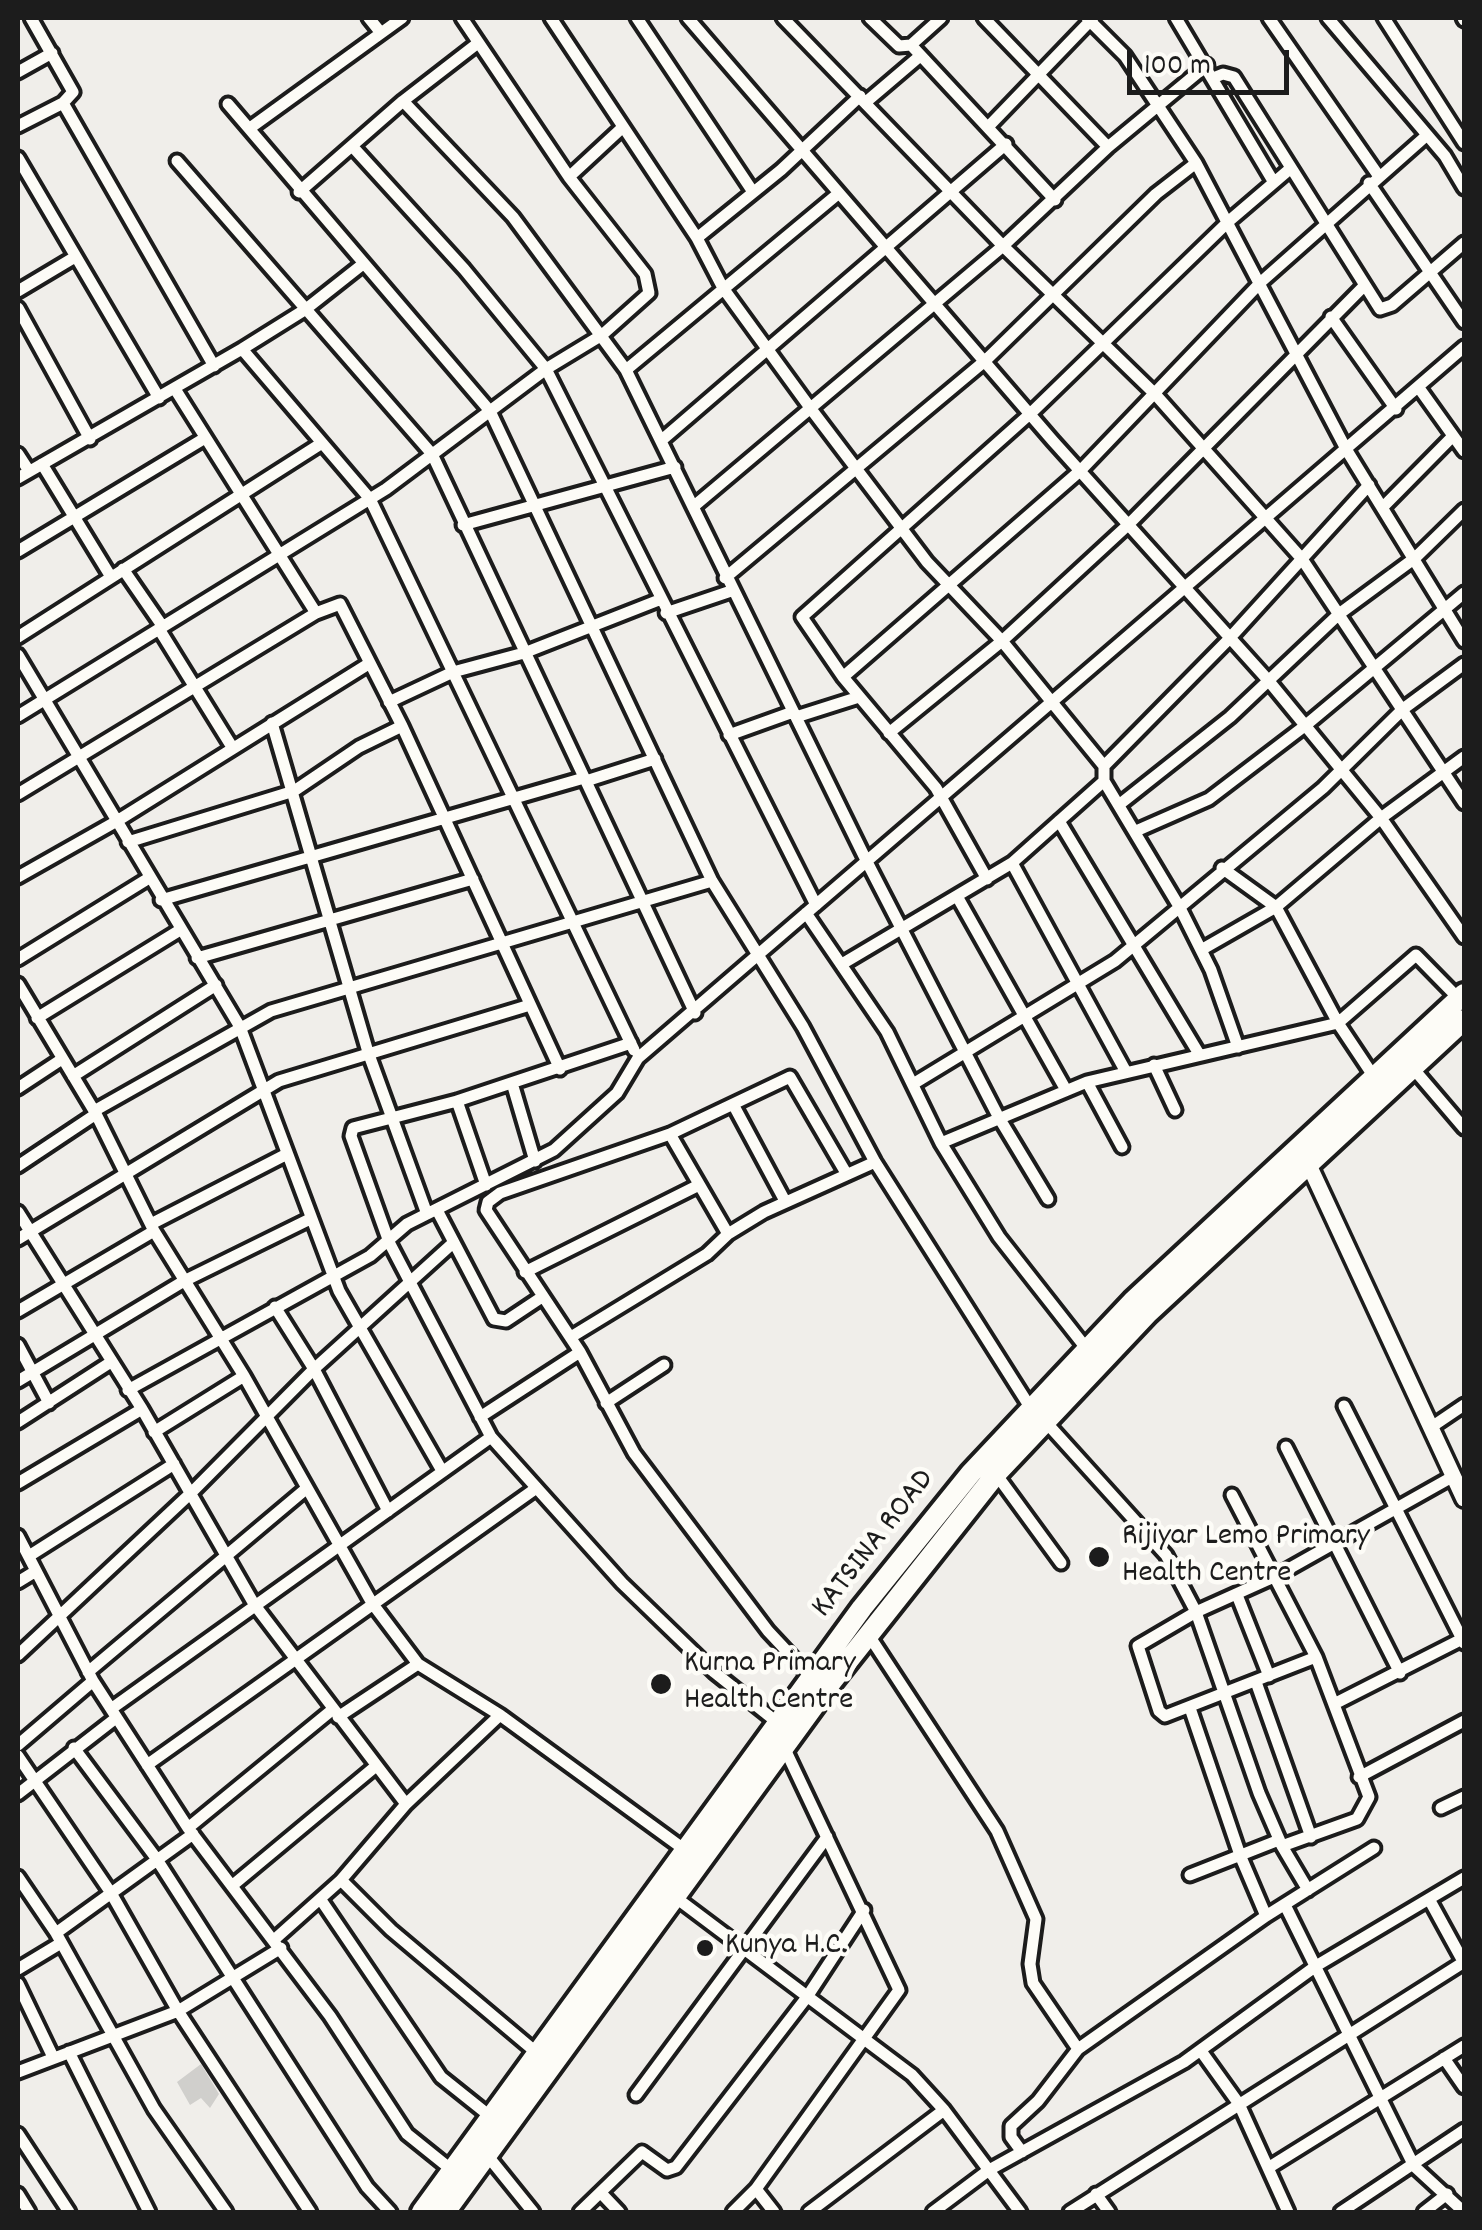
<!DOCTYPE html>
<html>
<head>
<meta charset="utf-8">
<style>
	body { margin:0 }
	#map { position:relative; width:1482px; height:2230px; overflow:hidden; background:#f0eeea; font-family:Dekko,sans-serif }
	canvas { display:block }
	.frame { position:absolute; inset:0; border:20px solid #1c1c1c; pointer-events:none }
	.scale { position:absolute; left:1127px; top:50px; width:162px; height:45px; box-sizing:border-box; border:5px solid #1c1c1c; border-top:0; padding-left:12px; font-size:30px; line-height:35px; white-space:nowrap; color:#1c1c1c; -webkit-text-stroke:8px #fdfcf7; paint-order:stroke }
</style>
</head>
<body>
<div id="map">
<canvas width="1482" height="2230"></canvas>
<div class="frame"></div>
<div class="scale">100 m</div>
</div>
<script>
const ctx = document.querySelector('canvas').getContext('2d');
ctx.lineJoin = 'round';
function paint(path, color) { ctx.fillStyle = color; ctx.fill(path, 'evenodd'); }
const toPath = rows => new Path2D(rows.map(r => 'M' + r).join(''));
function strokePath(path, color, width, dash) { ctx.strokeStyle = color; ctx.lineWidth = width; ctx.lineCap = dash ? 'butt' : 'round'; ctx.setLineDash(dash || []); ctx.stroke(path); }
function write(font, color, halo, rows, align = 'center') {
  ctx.font = font + ' Dekko,sans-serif'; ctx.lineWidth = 9; ctx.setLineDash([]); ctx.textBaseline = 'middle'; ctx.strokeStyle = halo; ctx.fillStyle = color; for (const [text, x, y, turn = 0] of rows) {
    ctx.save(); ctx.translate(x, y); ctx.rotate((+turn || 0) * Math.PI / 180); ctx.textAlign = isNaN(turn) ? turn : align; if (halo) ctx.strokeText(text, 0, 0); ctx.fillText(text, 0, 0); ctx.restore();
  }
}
const green = toPath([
	[201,2064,219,2094,210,2108,201,2098,190,2105,177,2082]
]);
const street = toPath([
	[369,18,381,33],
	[551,18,697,238,723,288,811,409,927,562,1002,641,1104,766,1104,781,1180,908,1211,970,1238,1047],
	[637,18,753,192],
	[688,18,1053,441,1268,680,1381,818,1464,937],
	[783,18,1003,246,1155,394,1302,559,1464,803],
	[870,18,899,46,911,45,941,18],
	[984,18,1108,147],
	[1087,18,1125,56,1196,163,1346,449,1464,641],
	[1176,18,1273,181],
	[1269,18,1378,175],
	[1328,18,1445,156,1464,188],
	[1384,18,1464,143],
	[1463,18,1464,20],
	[911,45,1055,200],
	[18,72,52,53],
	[1213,78,1223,74,1234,77,1380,309,1392,305,1464,243],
	[403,101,513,217,626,370,865,858,998,1116,1048,1199],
	[866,102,920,56],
	[63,103,214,366],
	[228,104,490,411,712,881,803,1027,875,1162,1030,1407],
	[18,126,63,103,73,92,31,18],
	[989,126,1093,18],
	[250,128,402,18],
	[352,146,464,269,546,369,816,905],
	[18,158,159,398],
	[177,161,432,454,695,1013],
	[569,177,623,127],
	[1369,183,1464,322],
	[299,192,403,101,478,43],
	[697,238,781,170,860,96],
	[18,291,75,257],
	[18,308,90,439],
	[1331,317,1396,409],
	[242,349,370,499,634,1050],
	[626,370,839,193],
	[1419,388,1464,451],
	[175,389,316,613],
	[663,439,1006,144],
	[18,454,29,471],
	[42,464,111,577],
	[18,478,242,349,306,309,363,264],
	[693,507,1003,246,1108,147,1207,65],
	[1383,507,1453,436],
	[463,525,675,467],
	[18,551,205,438],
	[123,569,163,627],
	[725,578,986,360,1156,194,1196,163],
	[666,613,731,591],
	[159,629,232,747],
	[18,637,322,443],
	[18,655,240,1027,339,1291,441,1469],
	[843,677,1081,470,1261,282,1426,136],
	[389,702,453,672,524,653,659,600],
	[18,716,386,489,546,369,602,335,649,293,645,274,569,177,462,18],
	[796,717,859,697],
	[272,723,368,1052,427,1214],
	[889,733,1002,641,1129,524,1363,287],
	[729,735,793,712],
	[1104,766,1228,640,1369,485],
	[586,781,655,759],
	[18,794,316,613,340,604,402,726,560,1069],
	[1120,804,1230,717,1339,614,1415,558,1464,510],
	[1059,821,1199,1054],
	[1136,831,1209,799,1306,725,1464,593],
	[128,842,294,791,359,747,402,726],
	[1012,863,1126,1072],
	[1222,868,1276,907,1338,1023,1374,1077],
	[18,877,117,821,370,663],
	[987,879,936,788,843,677,802,617,1031,413,1229,221,1291,168],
	[958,898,1066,1090],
	[161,900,584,778],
	[806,913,887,1032,941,1143,999,1237,1086,1348],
	[1201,950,1276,907,1381,818,1464,757],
	[197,958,473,879],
	[18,959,149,878],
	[842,964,1012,863,1104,781],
	[18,984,96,1114,154,1231,244,1376,372,1603,418,1664,500,1715,685,1850],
	[37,1018,180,930],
	[631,1043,457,1101,353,1128,351,1136,389,1242,491,1437,622,1583,714,1672,778,1723],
	[1154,1065,1175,1110],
	[1412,1067,1464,1128],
	[73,1076,216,985],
	[1087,1082,1122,1147],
	[512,1083,535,1161],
	[913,1084,1115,961,1323,788,1403,709,1464,664],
	[18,1088,62,1059],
	[457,1101,486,1185],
	[734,1106,785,1201],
	[94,1111,271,1011,712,881],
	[670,1134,728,1234],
	[941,1143,1087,1082,1338,1023,1416,955,1462,1002],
	[18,1166,96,1114],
	[437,1210,494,1319,506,1321,542,1297],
	[18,1212,142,1409,254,1604,406,1804],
	[153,1223,287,1154],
	[18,1239,279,1081,530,1005],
	[525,1272,697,1186],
	[275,1307,314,1369,388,1511],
	[18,1311,154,1231],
	[571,1337,707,1254,728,1234,764,1212,875,1162],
	[18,1345,49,1403],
	[18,1381,184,1281,310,1219],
	[128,1390,370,1256,407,1224,554,1150,617,1093,638,1058,1464,347],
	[606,1403,664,1365],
	[1344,1406,1464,1643],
	[480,1417,580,1352],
	[1044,1420,1166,1555,1196,1612,1259,1793,1282,1846,1308,1890],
	[18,1422,111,1362],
	[1430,1428,1464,1405],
	[154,1432,244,1376],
	[1286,1447,1400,1673],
	[996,1474,1061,1563],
	[18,1483,142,1409],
	[1232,1495,1316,1657,1369,1797,1357,1819,1282,1846],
	[18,1536,93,1681,188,1828,330,2016,407,2134,453,2171],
	[29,1556,174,1464],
	[18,1582,36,1571],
	[1237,1595,1269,1676],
	[868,1634,997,1831,1036,1919,1030,1964,1033,1983,1078,2049],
	[18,1655,192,1492,314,1369,453,1243],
	[1316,1657,1165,1716,1159,1711,1138,1646,1196,1612,1276,1576,1452,1477],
	[88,1672,307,1488],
	[811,1677,768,1631,634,1453,580,1352,486,1210,488,1202,500,1193,670,1134,790,1077,846,1173],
	[1256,1682,1311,1837],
	[1334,1704,1464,1638],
	[1190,1708,1240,1855,1266,1916],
	[111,1709,491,1437],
	[338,1717,418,1664],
	[18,1745,93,1681],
	[74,1748,156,1858,367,2187,390,2212],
	[18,1756,111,1893,178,2011,310,2212],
	[147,1765,535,1489],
	[1359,1777,1464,1721],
	[18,1794,116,1718],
	[1441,1808,1464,1797],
	[188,1828,332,1710],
	[1190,1875,1279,1840],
	[18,1877,56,1933,154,2109,226,2212],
	[341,1880,391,1930,537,2053],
	[233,1885,376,1766],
	[675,1897,912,2075,944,2110,1020,2212],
	[1429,1899,1464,1963],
	[321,1900,441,2077,491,2117],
	[1285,1905,1414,2166,1464,2212],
	[56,1933,193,1834],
	[275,1939,341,1880,406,1804,500,1715],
	[18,1969,61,1943],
	[18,1984,53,2057],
	[1201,2051,1239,2104,1288,2212],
	[69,2052,149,2212],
	[1444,2058,1464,2087],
	[18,2072,178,2011,281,1948],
	[636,2095,827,1837],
	[18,2134,69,2212],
	[1022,2152,1011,2137,1011,2126,1038,2101,1078,2049,1266,1916,1374,1848],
	[487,2155,533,2212],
	[1268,2168,1464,2046],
	[756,2189,774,2212],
	[601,2193,619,2212],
	[18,2194,29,2212],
	[1096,2194,1109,2212],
	[580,2212,642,2152,667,2170,676,2167,807,1997,864,1910],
	[733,2212,756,2189,899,1990,784,1747],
	[809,2212,944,2110],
	[933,2212,989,2170,1184,2062,1316,1966,1464,1878],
	[1070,2212,1464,1962],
	[1341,2212,1464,2130],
	[1424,2212,1447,2194]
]);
const secondary = toPath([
	[1308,1163,1464,1499]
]);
const highway = toPath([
	[422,2212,862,1608,971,1473,1133,1301,1464,994],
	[445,2212,832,1681,996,1474,1148,1313,1464,1020]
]);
const markers = [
	[1099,1557,12,"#1c1c1c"],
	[661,1684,12,"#1c1c1c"],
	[705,1948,10,"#1c1c1c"]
];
const poiNames = [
	["Rijiyar Lemo Primary",1122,1539],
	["Health Centre",1122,1576],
	["Kurna Primary",684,1666],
	["Health Centre",684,1703],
	["Kunya H.C.",725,1948]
];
const streetNames = [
	["KATSINA ROAD",875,1545,-52]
];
paint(green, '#d0cfcc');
strokePath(street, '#1c1c1c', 19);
strokePath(secondary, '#1c1c1c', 22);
strokePath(highway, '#1c1c1c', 28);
strokePath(street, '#fdfcf7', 11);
strokePath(secondary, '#fdfcf7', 15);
strokePath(highway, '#fdfcf7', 20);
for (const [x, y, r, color] of markers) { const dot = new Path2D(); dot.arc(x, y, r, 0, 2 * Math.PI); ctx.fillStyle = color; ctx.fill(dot); strokePath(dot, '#fdfcf7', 4); }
write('32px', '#1c1c1c', '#fdfcf7', poiNames, 'left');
write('32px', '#1c1c1c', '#fdfcf7', streetNames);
</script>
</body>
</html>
